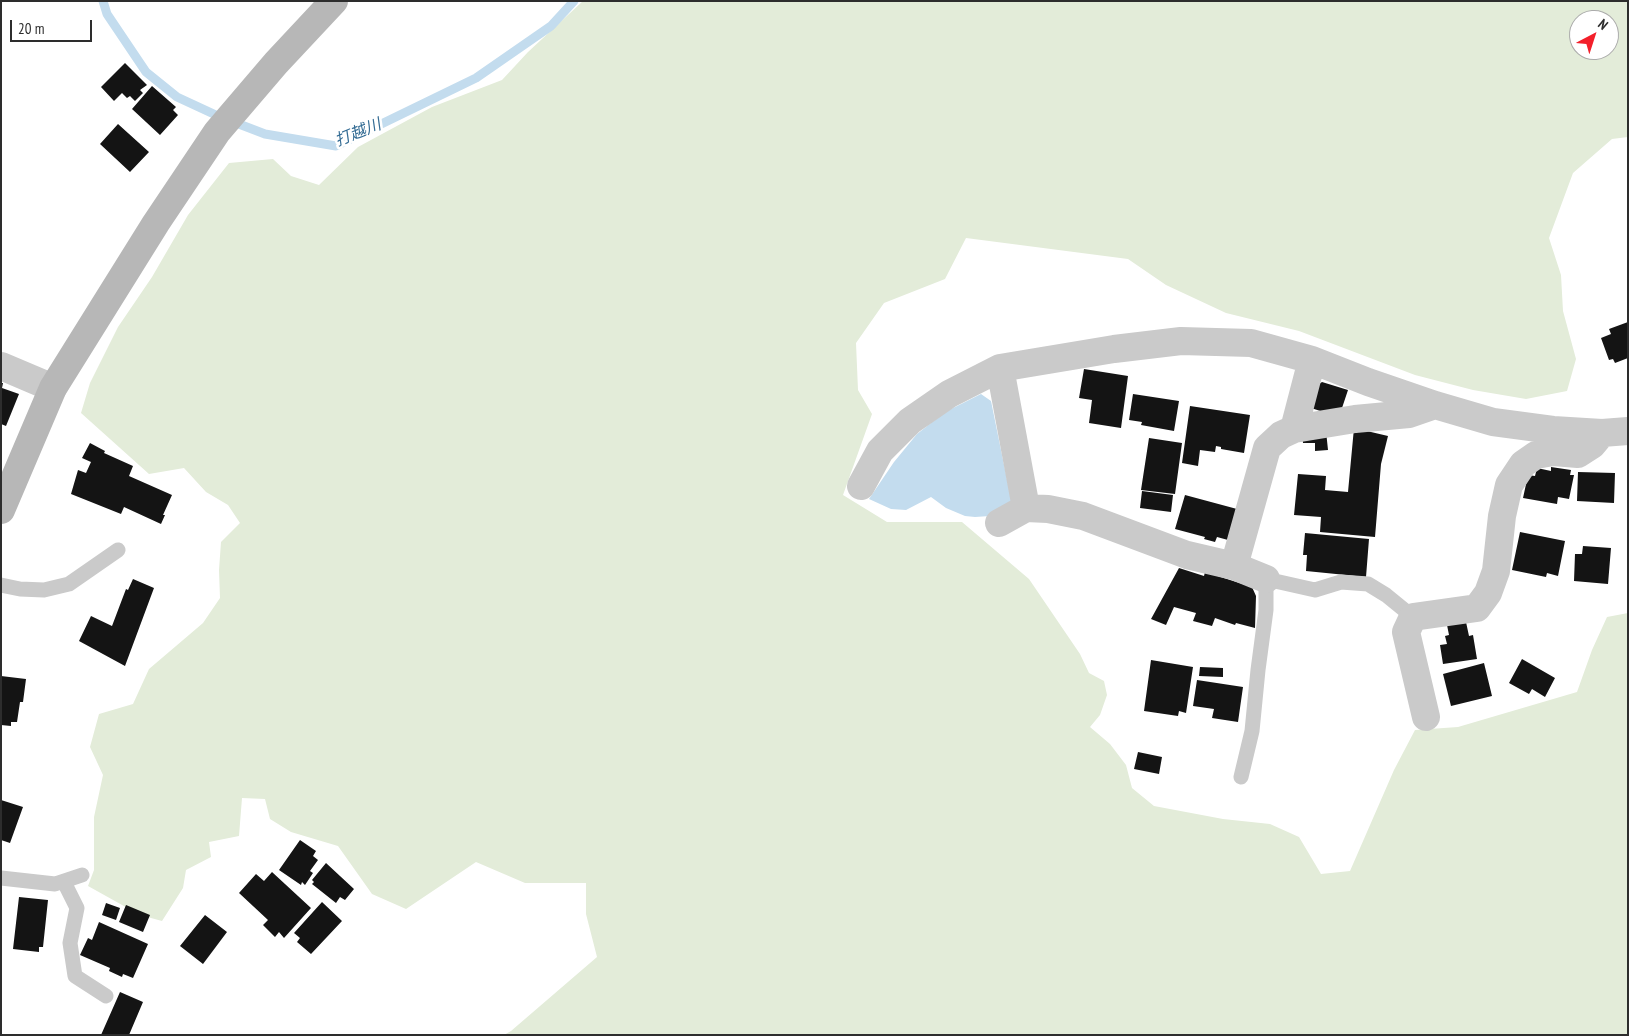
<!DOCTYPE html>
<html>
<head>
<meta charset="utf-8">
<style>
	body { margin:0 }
	#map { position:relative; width:1629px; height:1036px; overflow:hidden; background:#fff; font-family:"PT Sans Narrow",sans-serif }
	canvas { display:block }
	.frame { position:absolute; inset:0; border:2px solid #2d2d2d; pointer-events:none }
	.north { position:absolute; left:1569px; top:10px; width:50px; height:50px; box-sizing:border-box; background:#fff; border:1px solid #ababab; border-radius:50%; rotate:40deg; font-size:14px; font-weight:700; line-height:20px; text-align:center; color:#2d2d2d }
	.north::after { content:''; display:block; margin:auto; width:18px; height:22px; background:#f31f2a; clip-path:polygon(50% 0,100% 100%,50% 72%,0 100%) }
	.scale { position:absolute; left:10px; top:20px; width:82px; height:22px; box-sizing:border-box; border:2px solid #2d2d2d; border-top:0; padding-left:6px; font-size:15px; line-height:18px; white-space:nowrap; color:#2d2d2d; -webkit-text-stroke:4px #fff; paint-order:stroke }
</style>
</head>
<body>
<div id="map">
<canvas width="1629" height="1036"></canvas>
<div class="frame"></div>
<div class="north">N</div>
<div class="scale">20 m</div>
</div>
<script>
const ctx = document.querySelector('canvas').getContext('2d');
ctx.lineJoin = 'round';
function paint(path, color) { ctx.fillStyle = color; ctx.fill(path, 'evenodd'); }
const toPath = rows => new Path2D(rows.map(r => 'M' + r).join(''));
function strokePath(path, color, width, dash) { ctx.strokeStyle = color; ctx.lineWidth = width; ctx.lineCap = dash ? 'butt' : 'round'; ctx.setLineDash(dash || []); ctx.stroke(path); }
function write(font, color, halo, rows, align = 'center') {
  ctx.font = font + ' "PT Sans Narrow","Noto Sans JP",sans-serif'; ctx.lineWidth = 5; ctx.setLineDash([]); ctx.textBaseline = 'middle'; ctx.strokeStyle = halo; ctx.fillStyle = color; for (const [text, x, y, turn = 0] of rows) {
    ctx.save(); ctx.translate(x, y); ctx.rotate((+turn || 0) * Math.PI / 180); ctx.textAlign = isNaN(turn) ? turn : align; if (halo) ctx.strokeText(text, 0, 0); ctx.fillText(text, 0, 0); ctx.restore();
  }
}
const green = toPath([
	[583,1,1628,1,1628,137,1612,139,1573,173,1549,238,1561,275,1563,311,1576,359,1567,391,1526,399,1473,390,1415,375,1299,331,1226,313,1166,285,1128,259,966,238,945,279,884,303,856,343,858,390,872,414,843,495,887,522,962,522,1029,579,1080,654,1089,673,1104,681,1107,695,1100,715,1090,727,1110,744,1126,765,1132,788,1154,806,1223,819,1270,824,1299,837,1321,874,1350,871,1394,770,1415,730,1458,727,1577,692,1592,650,1607,617,1628,613,1628,1035,504,1035,511,1031,597,957,586,914,586,883,525,883,476,862,406,909,372,894,338,846,291,832,270,819,265,799,242,798,239,836,209,842,211,857,186,870,183,888,162,921,140,915,88,886,94,870,94,817,103,775,90,747,99,714,133,704,149,669,203,623,220,598,219,570,221,542,240,523,228,505,206,492,184,468,149,474,81,413,90,383,118,327,152,277,188,215,229,163,273,159,291,176,319,185,358,147,432,107,502,80,528,52],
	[1579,20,1609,20,1609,50,1579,50]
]);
const water = toPath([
	[981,394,991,401,1012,504,990,516,975,517,965,516,946,508,931,497,906,510,891,509,869,499,894,462,917,434,945,412]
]);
const stream = toPath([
	[103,1,107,14,146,72,177,97,218,116,265,134,336,146,476,78,551,26,574,1]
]);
const building = toPath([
	[125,63,147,85,140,90,143,93,135,101,130,96,127,98,122,93,114,101,101,87],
	[152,86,176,107,173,110,178,115,160,135,132,109],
	[118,124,149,152,130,172,100,144],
	[1628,322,1628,358,1615,363,1613,359,1609,360,1601,338,1611,334,1609,329],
	[1084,369,1128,376,1121,428,1089,423,1092,400,1079,398],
	[1322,382,1348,390,1339,417,1311,408,1319,384],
	[1,383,3,383,2,388,19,394,6,426,1,424],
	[1133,394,1179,401,1174,431,1141,425,1142,422,1129,420],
	[1190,406,1250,415,1244,453,1221,449,1221,447,1216,446,1215,452,1200,450,1198,466,1182,463],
	[1354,428,1388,436,1381,464,1375,537,1320,532,1321,517,1294,515,1298,474,1326,476,1325,490,1348,492],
	[1326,431,1328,450,1315,451,1315,443,1303,443,1302,432],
	[1149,438,1182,443,1175,494,1141,490],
	[90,443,105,451,104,453,133,466,129,476,172,495,163,515,165,515,161,524,124,507,121,514,71,494,78,470,86,473,91,462,82,458],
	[1551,467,1571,470,1570,475,1574,475,1569,499,1558,497,1557,504,1523,498,1528,475,1535,476,1537,468,1551,471],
	[1578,472,1615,473,1614,503,1577,501],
	[1142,491,1173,495,1171,512,1140,508],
	[1185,495,1237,509,1228,540,1217,537,1215,542,1204,539,1205,537,1175,529],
	[1520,532,1565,541,1558,576,1547,573,1546,577,1512,570],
	[1305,533,1369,539,1366,577,1306,571,1307,555,1303,555],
	[1583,546,1611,548,1608,584,1574,581,1575,554,1582,554],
	[1179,568,1204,576,1205,572,1252,587,1256,596,1255,628,1236,623,1235,625,1215,618,1212,626,1193,621,1196,613,1174,607,1166,625,1151,619],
	[133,579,154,588,125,666,79,641,91,616,112,626,126,589,128,590],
	[1466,622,1469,636,1473,635,1477,659,1443,664,1440,645,1447,644,1445,636,1449,635,1447,625],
	[1522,659,1555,678,1545,697,1532,689,1529,694,1509,683],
	[1151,660,1193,667,1186,713,1179,711,1178,716,1144,711],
	[1484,663,1492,696,1451,706,1443,674],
	[1200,667,1223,668,1223,677,1199,676],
	[1,676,26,679,23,702,20,702,17,722,11,722,11,726,1,725],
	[1197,680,1243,687,1238,722,1212,718,1214,709,1193,706],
	[1138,752,1162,757,1159,774,1134,769],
	[1,800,23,807,10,843,1,840],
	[300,840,316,851,313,856,318,860,310,871,313,873,305,885,302,882,301,885,279,870],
	[326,863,354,889,345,900,340,897,336,903,312,884,314,882,312,880],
	[272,872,311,908,284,938,279,932,275,937,263,925,268,920,239,893,256,874,264,881],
	[19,897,48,900,43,947,39,947,39,952,13,949],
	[322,902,342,921,311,954,297,942,300,938,294,933],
	[106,903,120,908,116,920,102,915],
	[126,905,150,915,143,932,119,922],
	[205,915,227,932,203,964,180,946],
	[99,922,148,944,133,978,123,974,122,977,109,971,110,968,80,955,88,938,92,940],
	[120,992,143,1002,129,1035,101,1035]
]);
const lane = toPath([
	[1,585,20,589,44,590,69,584,118,550],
	[1241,777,1252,731,1258,670,1266,610,1266,579,1315,590,1341,582,1368,584,1386,595,1413,617],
	[1,878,55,884,82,875],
	[64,882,77,908,70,943,75,976,106,996]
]);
const street = toPath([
	[1,366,53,388],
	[1000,368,1026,508],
	[1294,429,1312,360],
	[861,486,880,451,910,421,949,394,1000,368,1114,349,1181,341,1251,343,1312,360,1368,382,1435,405,1493,422,1553,430,1602,433,1628,431],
	[999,523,1026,508,1048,509,1083,516,1187,555,1234,566,1266,579],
	[1234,566,1267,448,1281,435,1294,429,1355,419,1409,414,1435,405],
	[1426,717,1406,632,1413,617,1477,608,1488,593,1496,571,1502,516,1509,485,1523,464,1536,455,1553,452,1578,454,1592,445,1602,433]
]);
const secondary = toPath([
	[1,510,53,388,156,223,217,132,276,63,334,1]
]);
const waterNames = [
	["打越川",358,133,-22]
];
paint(green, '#e3ecd9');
paint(water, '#c3dcee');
strokePath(stream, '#c3dcee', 9);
paint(building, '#141414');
strokePath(lane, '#cacaca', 15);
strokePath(street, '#cacaca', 28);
strokePath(secondary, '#b7b7b7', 28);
write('italic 16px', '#356d95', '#fff', waterNames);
</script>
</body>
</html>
